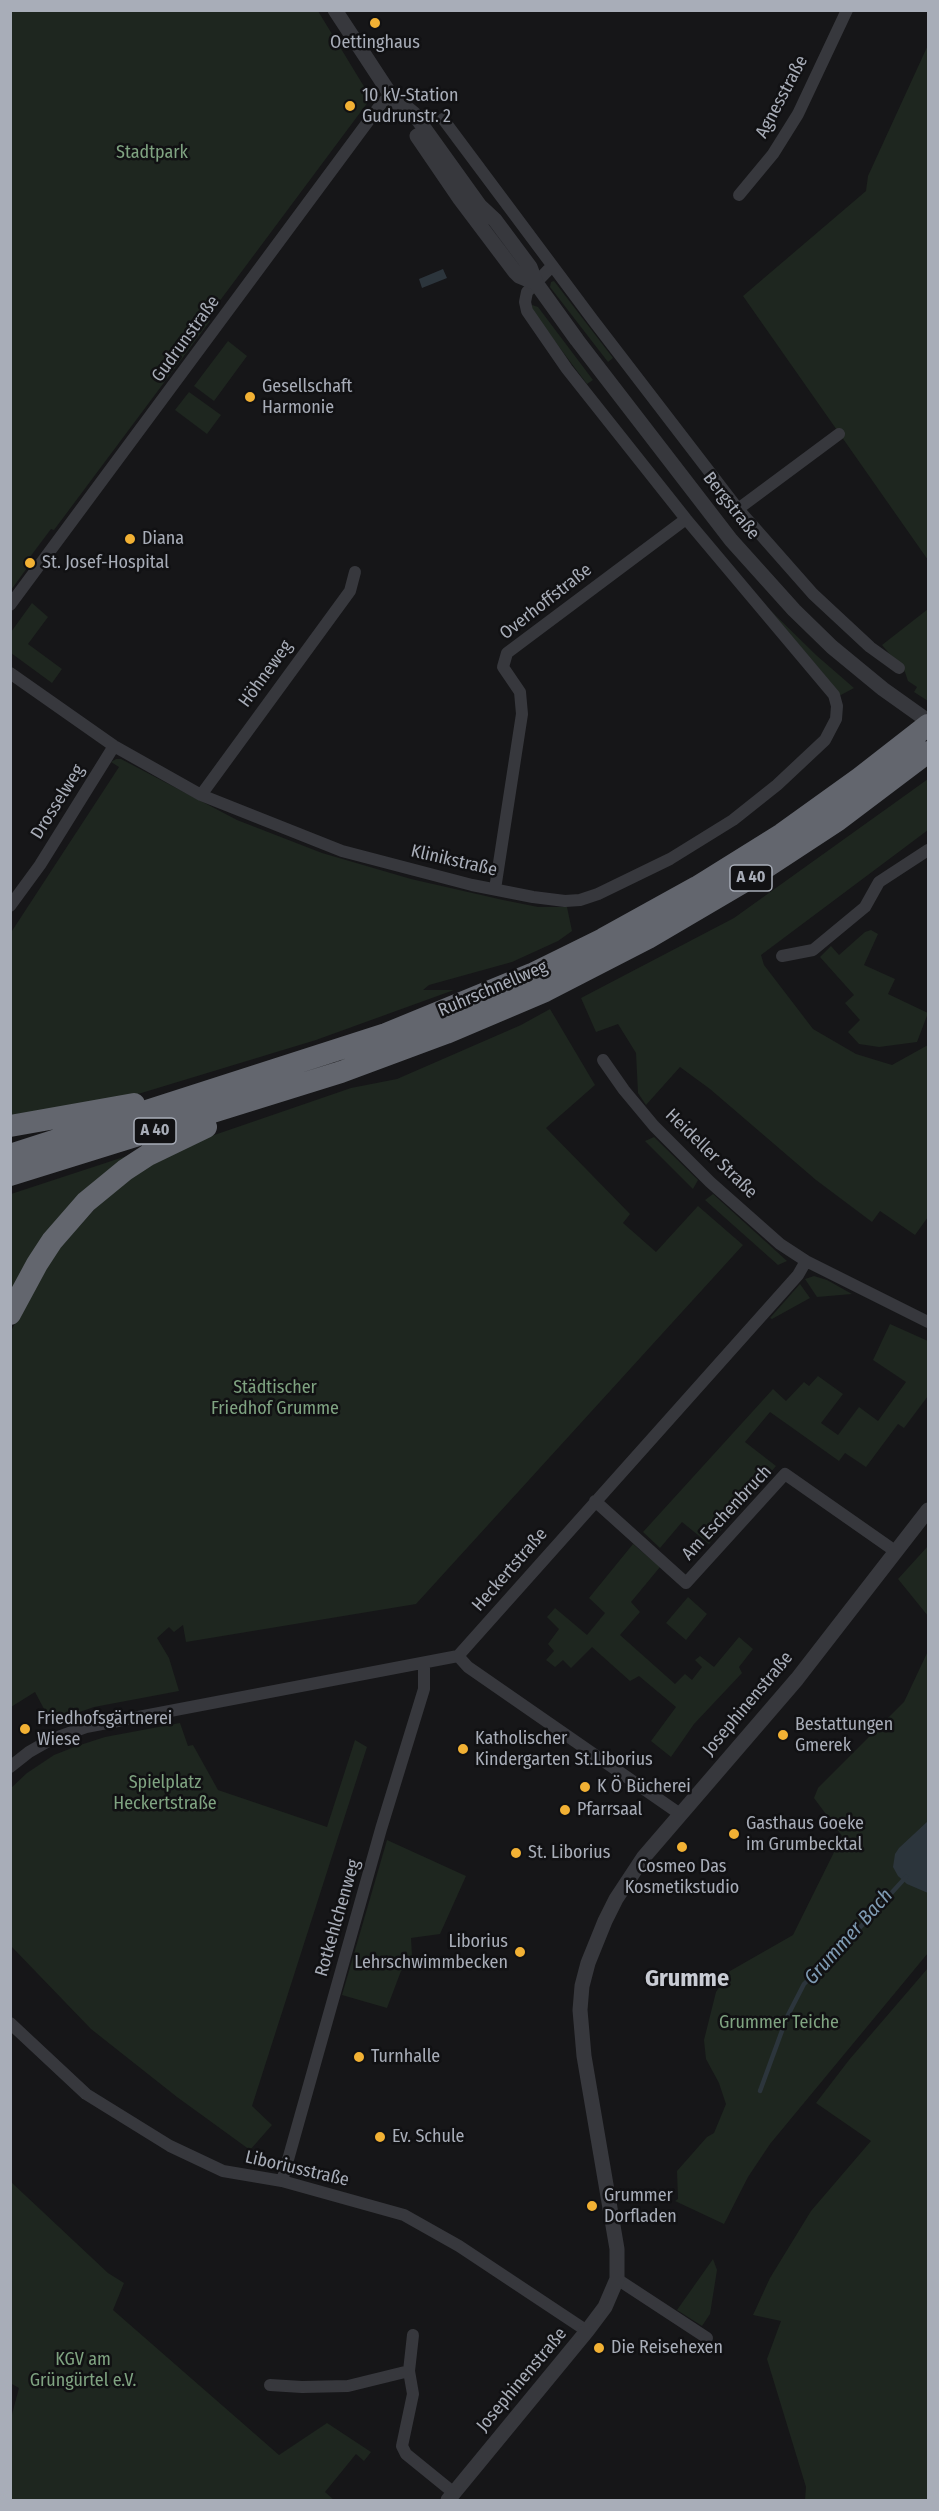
<!DOCTYPE html>
<html>
<head>
<meta charset="utf-8">
<style>
	body { margin:0 }
	#map { position:relative; width:939px; height:2511px; overflow:hidden; background:#161618; font-family:"Fira Sans Condensed",sans-serif }
	canvas { display:block }
	.frame { position:absolute; inset:0; border:12px solid #a8adb8; pointer-events:none }
</style>
</head>
<body>
<div id="map">
<canvas width="939" height="2511"></canvas>
<div class="frame"></div>
</div>
<script>
const ctx = document.querySelector('canvas').getContext('2d');
ctx.lineJoin = 'round';
function paint(path, color) { ctx.fillStyle = color; ctx.fill(path, 'evenodd'); }
const toPath = rows => new Path2D(rows.map(r => 'M' + r).join(''));
function strokePath(path, color, width, dash) { ctx.strokeStyle = color; ctx.lineWidth = width; ctx.lineCap = dash ? 'butt' : 'round'; ctx.setLineDash(dash || []); ctx.stroke(path); }
function write(font, color, halo, rows, align = 'center') {
  ctx.font = font + ' "Fira Sans Condensed",sans-serif'; ctx.lineWidth = 5; ctx.setLineDash([]); ctx.textBaseline = 'middle'; ctx.strokeStyle = halo; ctx.fillStyle = color; for (const [text, x, y, turn = 0] of rows) {
    ctx.save(); ctx.translate(x, y); ctx.rotate((+turn || 0) * Math.PI / 180); ctx.textAlign = isNaN(turn) ? turn : align; if (halo) ctx.strokeText(text, 0, 0); ctx.fillText(text, 0, 0); ctx.restore();
  }
}
const green = toPath([
	[11,10,318,11,371,98,207,318,210,321,54,530,51,529,24,565,27,568,11,590],
	[928,45,928,560,743,296,866,191,868,176],
	[554,281,613,358,608,362,550,287,551,282],
	[532,305,538,307,593,380,587,384,532,311],
	[228,341,247,356,214,401,194,386],
	[189,392,221,415,207,434,175,410],
	[32,603,48,617,28,644,62,669,52,683,11,653,11,632],
	[928,609,928,701,914,692,917,687,908,681,905,672,882,645],
	[770,610,816,655,854,688,839,696,832,684],
	[116,759,121,759,237,820,322,853,411,879,503,900,538,907,567,907,572,931,558,941,512,962,429,985,423,990,454,990,316,1040,115,1101,11,1119,10,934,119,767,111,762],
	[928,779,928,830,761,955,764,965,813,1029,856,1054,892,1065,928,1045,928,1217,915,1235,880,1211,872,1222,816,1180,710,1089,680,1067,646,1105,638,1093,636,1053,618,1024,596,1032,581,998,734,918],
	[871,930,878,934,864,965,895,979,888,994,928,1013,917,1042,879,1047,859,1044,848,1032,860,1020,845,1003,854,995,820,957,831,946,839,955,865,932],
	[550,1009,595,1085,546,1128,630,1214,623,1223,656,1252,698,1206,743,1245,416,1604,186,1642,183,1625,174,1632,169,1627,157,1638,169,1658,179,1691,94,1707,51,1722,35,1692,11,1707,11,1331,44,1266,115,1186,191,1143,351,1088,397,1079,521,1025],
	[654,1137,698,1180,693,1189,645,1141],
	[145,1150,11,1296,11,1194],
	[713,1194,787,1261,778,1265,705,1200],
	[814,1276,827,1280,852,1294,817,1297,805,1279],
	[800,1284,810,1298,772,1319,770,1318],
	[890,1324,928,1341,928,1396,904,1428,898,1424,866,1467,845,1453,839,1461,770,1412,745,1442,776,1466,709,1544,682,1522,660,1548,643,1532,773,1389,786,1401,804,1382,809,1386,818,1376,843,1394,821,1423,838,1435,859,1407,878,1421,906,1382,873,1360],
	[633,1544,660,1567,631,1602,640,1612,620,1635,675,1684,685,1674,692,1680,702,1667,695,1660,700,1656,714,1667,739,1637,753,1649,739,1667,742,1673,694,1724,671,1757,651,1741,676,1707,639,1676,630,1681,592,1647,571,1668,563,1660,555,1667,546,1660,554,1651,548,1644,559,1629,547,1617,555,1608,587,1635,605,1613,589,1598],
	[928,1546,928,1616,898,1579],
	[688,1597,707,1614,686,1640,666,1623],
	[928,1651,928,1953,770,2144,748,2177,724,2224,675,2201,678,2199,677,2171,707,2137,714,2133,726,2104,719,2083,706,2059,704,2040,716,1992,730,1971,793,1935,842,1836,814,1798,818,1788,904,1702],
	[180,1723,188,1746,193,1745,218,1790,327,1827,355,1740,367,1747,252,2106,272,2125,250,2150,177,2097,91,2029,11,1946,11,1788,27,1773,54,1755,77,1746,105,1737],
	[387,1840,466,1876,440,1934,411,1938,412,1957,401,1971,387,2008,342,1995],
	[928,1968,928,2500,805,2500,806,2487,767,2359,781,2321,753,2315,770,2278,811,2211,871,2141,816,2103,849,2060],
	[10,2181,108,2273,124,2283,113,2310,279,2455,327,2423,371,2452,364,2461,356,2454,325,2492,334,2500,11,2500,11,2418,19,2388,10,2383],
	[713,2259,717,2270,710,2314,702,2326,677,2310]
]);
const water = toPath([
	[443,269,447,278,422,288,419,279],
	[928,1821,928,1893,907,1884,898,1876,893,1867,895,1854,899,1848]
]);
const stream = toPath([
	[760,2091,787,2017,804,1984,844,1945,906,1877]
]);
const minor = toPath([
	[443,119,593,320,738,509,813,594,870,647,899,668],
	[739,195,773,154,798,114,847,10],
	[738,509,839,434],
	[10,605,381,104,391,95],
	[10,673,114,746,201,795,342,851,472,885,533,897,565,901,580,900,598,894,670,859,733,820,777,785,825,740,836,719,837,706,834,695,686,519,567,369,527,311,525,302,527,292,552,266],
	[201,795,350,591,355,572],
	[495,889,522,714,520,692,503,667,507,653,686,519],
	[10,906,40,865,114,746],
	[782,956,813,950,865,907,879,882,928,850],
	[603,1060,624,1090,654,1126,710,1182,780,1244,806,1261],
	[595,1501,686,1583,785,1474,895,1551],
	[458,1656,468,1667,680,1814],
	[10,1767,29,1752,50,1740,86,1727,458,1656,798,1275,806,1261,928,1322],
	[10,2023,86,2094,170,2146,223,2171,282,2181,404,2215,459,2246,587,2331],
	[282,2181,381,1829,424,1689,424,1664],
	[617,2279,707,2338],
	[409,2371,413,2335],
	[270,2385,302,2387,348,2386,409,2371,413,2394,402,2446,406,2454,454,2493]
]);
const tertiary = toPath([
	[335,10,396,103],
	[391,95,414,114,480,206,495,220,530,267,536,283,577,340,731,540,794,610,832,647,883,689,928,721],
	[417,136,460,199,515,272,519,276,536,283],
	[448,2500,587,2331,605,2307,617,2279,617,2249,584,2056,580,2010,582,1986,588,1963,605,1921,616,1899,643,1858,797,1679,928,1510]
]);
const motorway = toPath([
	[10,1126,134,1104],
	[10,1155,386,1034,532,974,603,939,697,887,782,834,860,778,928,725],
	[10,1175,341,1072,446,1033,545,991,648,938,745,881,838,820,928,752],
	[10,1314,37,1264,52,1241,86,1202,125,1170,148,1155,206,1127]
]);
const markers = [
	[375,23,6,"#f2b134"],
	[350,106,6,"#f2b134"],
	[250,397,6,"#f2b134"],
	[130,539,6,"#f2b134"],
	[30,563,6,"#f2b134"],
	[25,1729,6,"#f2b134"],
	[783,1735,6,"#f2b134"],
	[463,1749,6,"#f2b134"],
	[585,1787,6,"#f2b134"],
	[565,1810,6,"#f2b134"],
	[734,1834,6,"#f2b134"],
	[682,1847,6,"#f2b134"],
	[516,1853,6,"#f2b134"],
	[520,1952,6,"#f2b134"],
	[359,2057,6,"#f2b134"],
	[380,2137,6,"#f2b134"],
	[592,2206,6,"#f2b134"],
	[599,2348,6,"#f2b134"]
];
const shields = [
	[751,878,42],
	[155,1131,42]
];
const shieldNames = [
	["A 40",751,878],
	["A 40",155,1131]
];
const poiNames = [
	["Oettinghaus",375,43,"center"],
	["10 kV-Station",362,96],
	["Gudrunstr. 2",362,117],
	["Gesellschaft",262,387],
	["Harmonie",262,408],
	["Diana",142,539],
	["St. Josef-Hospital",42,563],
	["Friedhofsgärtnerei",37,1719],
	["Wiese",37,1740],
	["Bestattungen",795,1725],
	["Gmerek",795,1746],
	["Katholischer",475,1739],
	["Kindergarten St.Liborius",475,1760],
	["K Ö Bücherei",597,1787],
	["Pfarrsaal",577,1810],
	["Gasthaus Goeke",746,1824],
	["im Grumbecktal",746,1845],
	["St. Liborius",528,1853],
	["Cosmeo Das",682,1867,"center"],
	["Kosmetikstudio",682,1888,"center"],
	["Liborius",508,1942,"right"],
	["Lehrschwimmbecken",508,1963,"right"],
	["Turnhalle",371,2057],
	["Ev. Schule",392,2137],
	["Grummer",604,2196],
	["Dorfladen",604,2217],
	["Die Reisehexen",611,2348]
];
const streetNames = [
	["Agnesstraße",782,97,-62],
	["Gudrunstraße",186,339,-54],
	["Bergstraße",731,506,52],
	["Overhoffstraße",546,602,-38],
	["Höhneweg",266,674,-54],
	["Drosselweg",58,802,-58],
	["Klinikstraße",454,861,13],
	["Ruhrschnellweg",493,989,-23],
	["Heideller Straße",711,1154,44],
	["Am Eschenbruch",727,1513,-47],
	["Heckertstraße",510,1570,-49],
	["Josephinenstraße",748,1704,-50],
	["Rotkehlchenweg",338,1918,-74],
	["Liboriusstraße",297,2169,13],
	["Josephinenstraße",522,2380,-50]
];
const parkNames = [
	["Stadtpark",152,153],
	["Städtischer",275,1388],
	["Friedhof Grumme",275,1409],
	["Spielplatz",165,1783],
	["Heckertstraße",165,1804],
	["Grummer Teiche",779,2023],
	["KGV am",83,2360],
	["Grüngürtel e.V.",83,2381]
];
const waterNames = [
	["Grummer Bach",849,1937,-48]
];
const districtNames = [
	["Grumme",687,1979]
];
paint(green, '#1e261f');
paint(water, '#2c353c');
strokePath(stream, '#2c353c', 4.5);
strokePath(minor, '#37383d', 12);
strokePath(tertiary, '#37383d', 15);
strokePath(motorway, '#63666e', 22);
for (const [x, y, r, color] of markers) { const dot = new Path2D(); dot.arc(x, y, r, 0, 2 * Math.PI); ctx.fillStyle = color; ctx.fill(dot); strokePath(dot, '#111113', 2); }
for (const [x, y, w] of shields) { const box = new Path2D(); box.roundRect(x - w / 2, y - 13, w, 26, 4.5); ctx.fillStyle = '#111113'; ctx.fill(box); strokePath(box, '#a8adb8', 1.5); }
write('bold 16px', '#a8adb8', null, shieldNames);
write('18px', '#a8adb8', '#111113', poiNames, 'left');
write('18px', '#a8adb8', '#111113', streetNames);
write('18px', '#7fa381', '#111113', parkNames);
write('italic 20px', '#7f9bb3', '#111113', waterNames);
write('bold 24px', '#c9ccd4', '#111113', districtNames);
</script>
</body>
</html>
